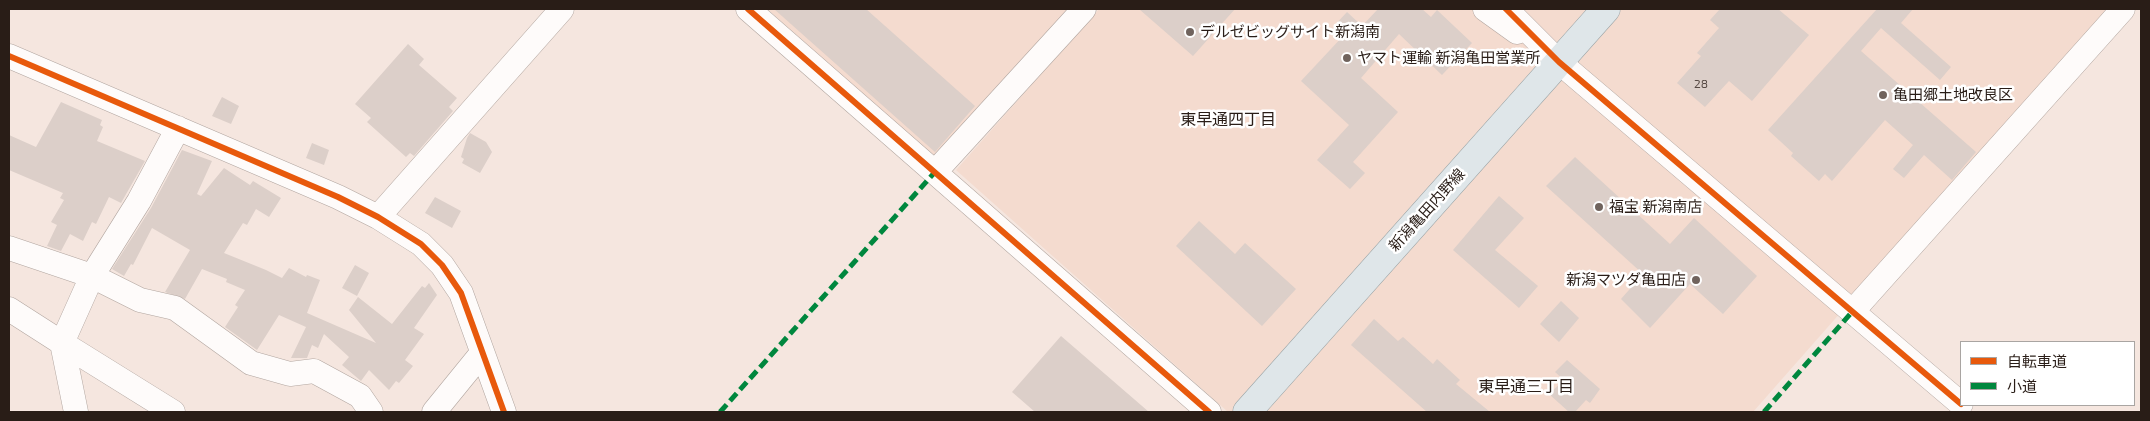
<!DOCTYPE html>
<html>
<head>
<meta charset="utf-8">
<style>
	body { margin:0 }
	#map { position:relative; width:2150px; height:421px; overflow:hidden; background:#f5e6df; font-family:"Exo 2","Noto Sans JP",sans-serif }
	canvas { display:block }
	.frame { position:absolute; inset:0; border:10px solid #291d17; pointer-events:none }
	.legend { position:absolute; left:1960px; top:341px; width:175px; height:65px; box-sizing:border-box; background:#fff; border:1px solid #a9a5a2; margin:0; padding:6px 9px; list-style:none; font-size:15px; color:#291d17 }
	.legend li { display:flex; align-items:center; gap:10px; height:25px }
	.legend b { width:25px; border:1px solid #a9a5a2 }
</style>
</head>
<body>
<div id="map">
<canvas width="2150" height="421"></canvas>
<div class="frame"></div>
<ul class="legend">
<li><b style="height:6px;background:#e8590c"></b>自転車道</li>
<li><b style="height:6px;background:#00873e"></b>小道</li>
</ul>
</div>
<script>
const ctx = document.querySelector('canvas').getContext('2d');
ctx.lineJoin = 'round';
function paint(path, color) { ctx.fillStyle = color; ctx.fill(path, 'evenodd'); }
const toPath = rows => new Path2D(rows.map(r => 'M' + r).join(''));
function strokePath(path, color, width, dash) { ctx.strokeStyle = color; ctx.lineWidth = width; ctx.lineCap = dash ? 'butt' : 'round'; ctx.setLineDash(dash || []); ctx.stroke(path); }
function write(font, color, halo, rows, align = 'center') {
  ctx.font = font + ' "Exo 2","Noto Sans JP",sans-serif'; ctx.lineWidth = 5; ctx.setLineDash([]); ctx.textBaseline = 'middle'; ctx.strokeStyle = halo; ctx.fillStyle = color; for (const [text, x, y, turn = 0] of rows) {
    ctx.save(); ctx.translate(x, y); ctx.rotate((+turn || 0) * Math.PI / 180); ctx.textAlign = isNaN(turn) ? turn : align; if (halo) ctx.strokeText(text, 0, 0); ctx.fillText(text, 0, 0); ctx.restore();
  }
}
const built = toPath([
	[767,9,1071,9,936,158],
	[1099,9,2108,9,1753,412,1228,412,956,170]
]);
const building = toPath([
	[774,9,866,9,975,106,935,152],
	[1139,9,1235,9,1193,56],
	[1378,9,1422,9,1431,17,1437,10,1472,43,1442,75,1399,34,1361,78,1398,112,1353,162,1365,173,1350,189,1317,160,1349,125,1301,81,1344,35,1334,26,1347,12,1362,26],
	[1720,9,1778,9,1809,35,1752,101,1729,81,1705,107,1677,83,1701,56,1697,53,1719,28,1710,20],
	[1877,9,1913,9,1901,23,1951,67,1940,80,1881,28,1861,51,1976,152,1952,180,1924,155,1904,178,1893,169,1913,145,1885,120,1832,181,1825,174,1819,181,1791,156,1793,153,1768,130],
	[408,44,424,59,419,65,457,98,449,107,453,111,414,156,410,153,406,157,367,122,371,118,355,104],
	[222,97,239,106,231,124,212,116],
	[61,102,102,120,100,125,103,127,97,141,145,161,121,203,109,197,96,224,92,222,83,241,70,234,61,251,47,246,57,225,51,222,64,200,60,198,63,193,9,170,9,135,36,147],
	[470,133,486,142,492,152,480,173,462,163,464,159,461,157,467,138],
	[312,143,329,150,324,165,306,158],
	[182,150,212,161,197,194,201,196,224,168,250,185,253,181,281,198,269,217,256,209,247,225,243,223,224,253,266,270,282,278,289,268,306,277,307,275,320,280,307,313,376,343,349,310,358,297,392,324,422,286,425,288,429,283,437,295,414,328,424,334,405,360,413,366,399,383,396,381,389,390,369,370,361,381,342,365,349,357,324,334,318,348,312,345,307,358,291,358,306,327,279,315,257,350,225,327,238,307,235,305,245,290,226,282,227,279,202,269,185,299,165,292,190,250,152,228,133,265,131,264,124,276,112,269,151,208],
	[1575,157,1670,244,1694,218,1757,276,1723,314,1690,284,1650,328,1621,299,1643,274,1546,186],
	[1499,196,1524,218,1495,250,1538,286,1519,308,1453,250],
	[435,197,461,211,452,228,425,213],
	[1199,221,1235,254,1245,243,1296,289,1262,326,1176,246],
	[355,265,369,273,357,296,342,288],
	[1561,301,1579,318,1559,342,1540,324],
	[1374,319,1398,341,1403,337,1433,364,1437,359,1460,380,1456,384,1490,412,1427,412,1351,345],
	[1061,336,1149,412,1035,412,1012,392],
	[1567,360,1600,389,1590,403,1586,400,1575,412,1569,412,1549,394,1564,380,1555,372]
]);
const minor = toPath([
	[748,9,1209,412],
	[1485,9,1517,32],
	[1506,9,1559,62,1961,404],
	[9,56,338,197,378,217,421,244,442,265,461,293,504,412],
	[935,172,1084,9],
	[378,217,562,9],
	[9,248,92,276,140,300,175,308,251,363,290,374,314,371,360,396,371,412],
	[9,309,62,343,76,412],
	[1852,312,2123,9],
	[173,412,62,343,92,276,139,201,178,128],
	[434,412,482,353]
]);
const major = toPath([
	[1247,412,1606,9]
]);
const quiet = toPath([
	[720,412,935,172],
	[1764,412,1852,312]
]);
const cycleway = toPath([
	[748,9,1209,412],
	[1506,9,1559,62,1961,404],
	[9,56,338,197,378,217,421,244,442,265,461,293,504,412]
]);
const markers = [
	[1190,32,5,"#70635d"],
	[1347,58,5,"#70635d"],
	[1883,95,5,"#70635d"],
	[1599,207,5,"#70635d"],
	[1696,280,5,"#70635d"]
];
const numberNames = [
	["28",1701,84]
];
const poiNames = [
	["デルゼビッグサイト新潟南",1200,32],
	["ヤマト運輸 新潟亀田営業所",1357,58],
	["亀田郷土地改良区",1893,95],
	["福宝 新潟南店",1609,207],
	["新潟マツダ亀田店",1686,280,"right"]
];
const streetNames = [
	["新潟亀田内野線",1427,210,-48]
];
const neighbourhoodNames = [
	["東早通四丁目",1228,120],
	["東早通三丁目",1526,387]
];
paint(built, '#f4dbcf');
paint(building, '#dccfc9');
strokePath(minor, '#b1a59f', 25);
strokePath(major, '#9ba5a7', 29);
strokePath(minor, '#fefbfa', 24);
strokePath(major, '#dfe6e9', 28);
strokePath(quiet, '#00873e', 5, [10, 5]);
strokePath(cycleway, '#e8590c', 6);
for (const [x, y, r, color] of markers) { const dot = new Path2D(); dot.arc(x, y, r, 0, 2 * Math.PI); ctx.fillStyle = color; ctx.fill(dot); strokePath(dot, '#fff', 2); }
write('12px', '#574a44', null, numberNames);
write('15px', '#291d17', '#fff', poiNames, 'left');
write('15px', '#291d17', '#fff', streetNames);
write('16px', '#291d17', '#fff', neighbourhoodNames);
</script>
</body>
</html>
